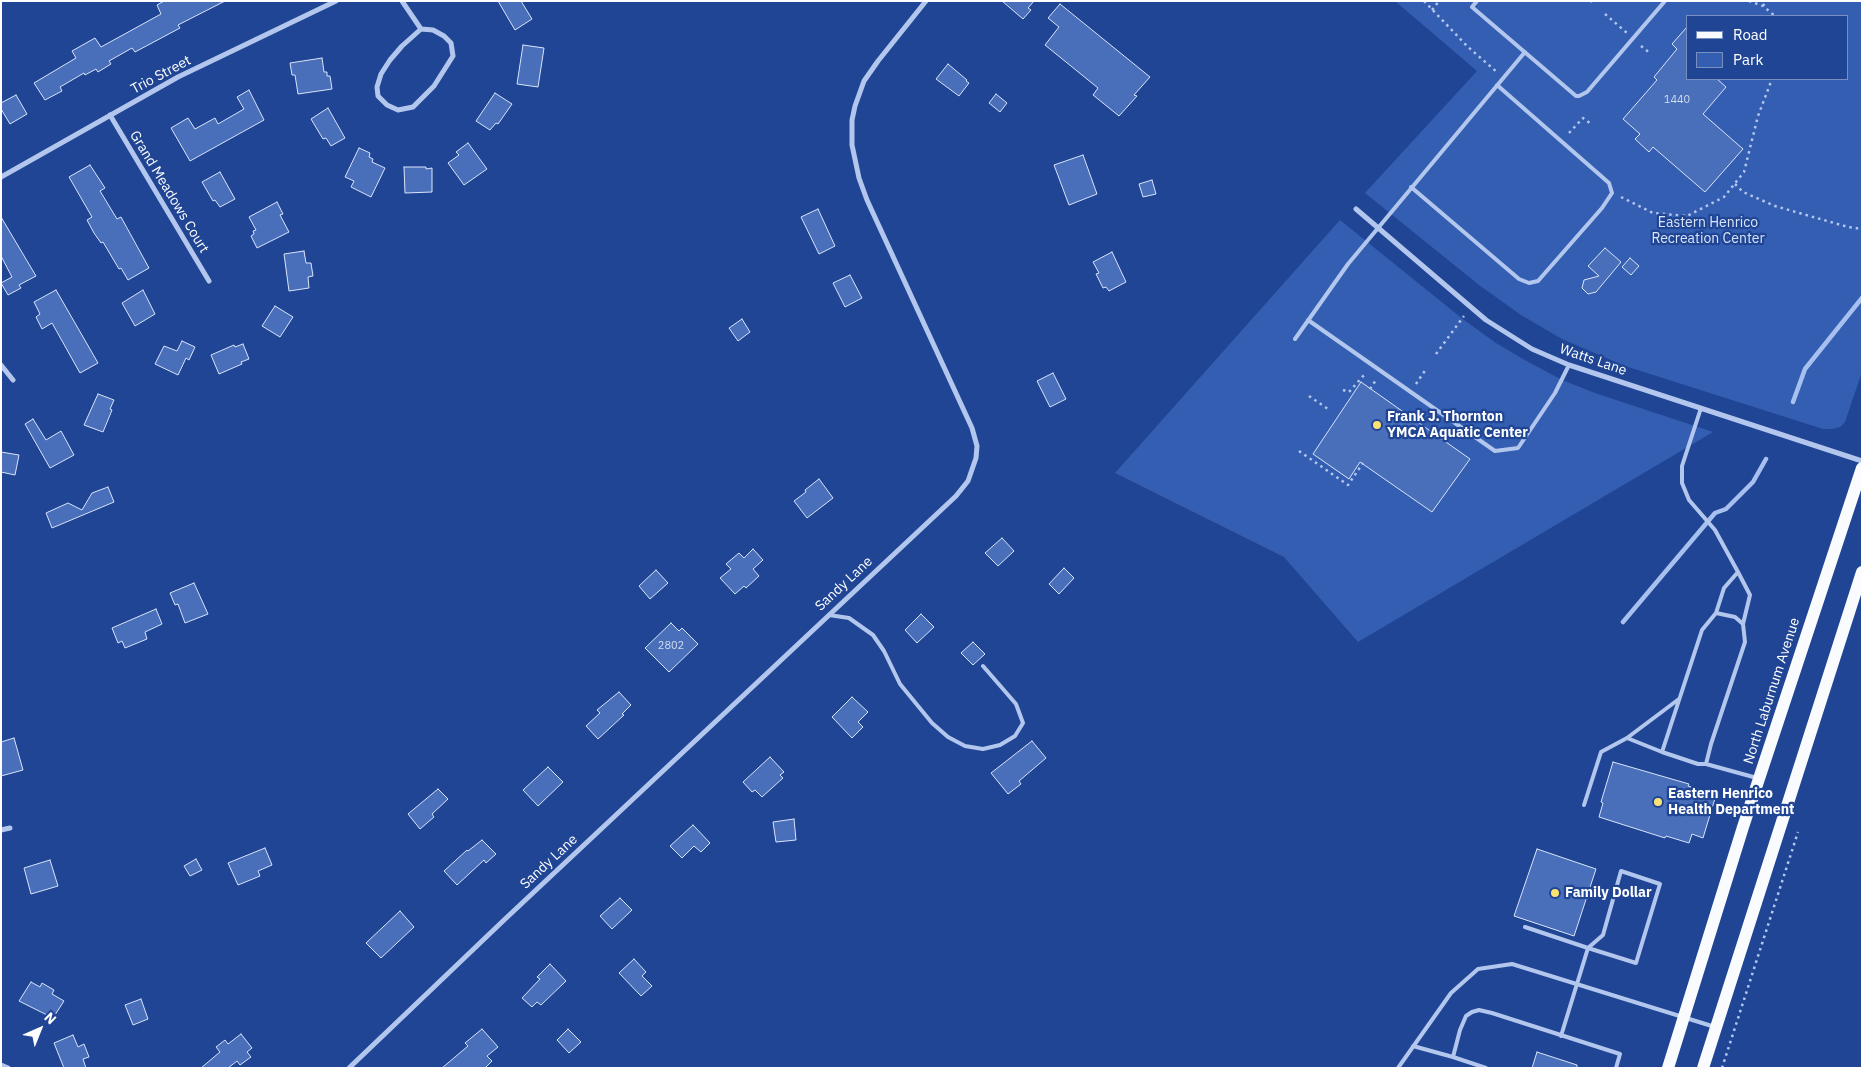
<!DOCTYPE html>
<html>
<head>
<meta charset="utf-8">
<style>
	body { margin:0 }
	#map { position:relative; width:1863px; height:1069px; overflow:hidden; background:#204594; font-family:"IBM Plex Sans",sans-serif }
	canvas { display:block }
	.frame { position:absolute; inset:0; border:2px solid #fff; pointer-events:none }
	.legend { position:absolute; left:1686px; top:15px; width:162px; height:65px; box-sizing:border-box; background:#204594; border:1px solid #798fbf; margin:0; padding:6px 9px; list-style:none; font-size:15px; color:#fff }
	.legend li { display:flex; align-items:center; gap:10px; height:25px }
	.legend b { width:25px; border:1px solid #798fbf }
	.north { position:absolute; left:15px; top:1004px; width:50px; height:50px; -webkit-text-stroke:4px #204594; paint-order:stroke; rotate:44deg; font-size:14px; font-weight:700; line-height:20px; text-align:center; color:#fff }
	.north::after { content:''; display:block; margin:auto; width:18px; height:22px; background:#fff; clip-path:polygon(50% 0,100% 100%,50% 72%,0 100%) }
</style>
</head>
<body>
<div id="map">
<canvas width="1863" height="1069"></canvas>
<div class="frame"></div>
<ul class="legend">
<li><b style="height:6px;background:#fafbff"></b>Road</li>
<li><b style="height:14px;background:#345eb2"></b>Park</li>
</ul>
<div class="north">N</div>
</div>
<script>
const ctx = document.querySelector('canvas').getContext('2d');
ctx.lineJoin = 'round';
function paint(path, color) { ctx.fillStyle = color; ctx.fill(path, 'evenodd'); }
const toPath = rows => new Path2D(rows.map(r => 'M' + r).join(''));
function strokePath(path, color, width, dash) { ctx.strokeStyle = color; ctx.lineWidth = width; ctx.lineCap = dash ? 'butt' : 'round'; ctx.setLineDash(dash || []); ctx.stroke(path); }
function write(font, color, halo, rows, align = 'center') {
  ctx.font = font + ' "IBM Plex Sans",sans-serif'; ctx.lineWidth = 4.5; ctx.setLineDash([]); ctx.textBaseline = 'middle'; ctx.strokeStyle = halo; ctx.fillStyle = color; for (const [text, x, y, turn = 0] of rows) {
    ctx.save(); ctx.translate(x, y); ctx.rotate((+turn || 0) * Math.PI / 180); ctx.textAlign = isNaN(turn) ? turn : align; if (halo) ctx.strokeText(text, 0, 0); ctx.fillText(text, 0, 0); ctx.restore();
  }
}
const green = toPath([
	[1395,1,1862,1,1862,372,1845,422,1840,427,1833,429,1823,429,1625,366,1562,339,1521,315,1479,285,1365,193,1477,71],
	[1687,16,1847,16,1847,79,1687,79],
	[1340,220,1464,320,1496,343,1523,359,1562,380,1595,393,1713,432,1358,642,1284,557,1115,473]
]);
const stream = toPath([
	[1793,402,1805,369,1862,298],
	[1623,622,1715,513,1726,509,1753,482,1766,459]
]);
const building = toPath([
	[164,1,225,1,178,25,180,28,135,52,132,48,109,61,111,64,98,72,96,69,85,75,84,73,60,87,62,91,45,100,34,83,76,58,72,51,95,38,101,47,161,14,157,5,164,1],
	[498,1,521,1,532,19,515,30,498,1],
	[1002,1,1034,1,1028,8,1031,10,1023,19,1002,1],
	[1060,4,1150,77,1134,95,1137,96,1119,116,1093,95,1098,88,1045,45,1059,27,1048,18,1060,4],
	[1687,27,1687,79,1717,79,1726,87,1703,114,1743,149,1705,192,1653,147,1649,152,1635,139,1640,134,1623,119,1657,80,1654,77,1677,49,1672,44,1687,27],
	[523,45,544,48,538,87,517,84,523,45],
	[322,58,324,72,327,72,327,76,330,76,332,89,298,94,295,75,292,75,290,63,322,58],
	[948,64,967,80,966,81,969,83,959,96,936,79,948,64],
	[249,90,264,120,190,161,171,128,188,118,195,129,215,118,218,124,244,109,237,97,249,90],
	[495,93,512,104,498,124,496,123,490,130,476,121,495,93],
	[996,94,1007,103,1000,112,989,103,996,94],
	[16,95,27,114,10,124,1,109,1,103,16,95],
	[328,108,345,138,331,146,326,138,323,139,311,119,328,108],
	[468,143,487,169,464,185,448,163,459,155,456,152,468,143],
	[359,148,370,153,369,157,373,159,372,162,385,168,371,197,351,187,354,181,345,177,359,148],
	[1083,155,1097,194,1069,205,1054,165,1083,155],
	[90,165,105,188,100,191,117,219,121,217,149,268,128,280,121,268,119,269,103,242,101,243,94,233,87,220,92,217,69,177,90,165],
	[404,167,426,167,426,169,432,168,432,192,405,193,404,167],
	[220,172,235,199,220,207,215,200,213,201,202,182,220,172],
	[1152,180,1156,194,1143,197,1139,184,1152,180],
	[277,202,283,214,280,215,289,232,257,248,251,236,254,234,253,231,256,230,249,217,277,202],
	[818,209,835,246,819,254,801,217,818,209],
	[1,217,36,276,19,285,21,288,8,295,1,283,12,277,1,256,1,217],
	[1605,248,1621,262,1596,292,1588,294,1582,288,1584,280,1599,276,1588,266,1605,248],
	[304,251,306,263,311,263,313,276,308,277,309,288,289,291,284,254,304,251],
	[1112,252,1126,282,1109,291,1106,287,1103,288,1096,274,1099,273,1093,262,1112,252],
	[1630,258,1639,266,1631,275,1622,267,1630,258],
	[850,275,862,298,845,307,833,283,850,275],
	[56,290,98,363,80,373,52,323,42,329,36,317,40,314,34,302,56,290],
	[143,290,155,314,135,326,122,303,143,290],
	[275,306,293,317,280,337,262,326,275,306],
	[742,319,750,332,738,341,729,328,742,319],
	[182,341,195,347,189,360,186,358,178,375,155,364,164,346,177,351,182,341],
	[243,344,249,359,241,362,242,364,219,374,211,355,234,345,235,347,243,344],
	[1053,373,1066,399,1050,407,1037,381,1053,373],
	[1361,382,1470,459,1432,512,1360,462,1349,479,1313,454,1361,382],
	[98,394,114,400,110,409,112,410,103,432,84,425,98,394],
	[33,419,46,440,61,431,74,455,50,468,25,424,33,419],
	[1,452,19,455,15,475,1,472,1,452],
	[819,479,833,498,807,518,794,501,806,492,805,490,819,479],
	[108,487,114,502,52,528,46,513,68,503,82,510,92,493,108,487],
	[1002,538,1014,551,998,566,985,553,1002,538],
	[753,549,763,560,753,569,759,576,746,588,744,586,735,594,720,578,731,569,726,564,739,553,744,558,753,549],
	[1064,568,1074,578,1059,594,1049,584,1064,568],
	[656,570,668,583,650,599,639,586,656,570],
	[194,583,208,614,185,623,178,604,175,605,170,593,194,583],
	[156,609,162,624,145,632,147,639,125,648,122,641,118,643,112,628,156,609],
	[921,614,934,627,917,643,905,630,921,614],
	[671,623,679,631,682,628,698,644,669,672,645,648,671,623],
	[973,642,985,654,973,665,961,653,973,642],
	[619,692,631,705,622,714,624,715,598,739,586,726,600,713,597,710,619,692],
	[852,697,868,712,858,722,863,727,852,738,832,717,852,697],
	[14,738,23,770,1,776,1,742,14,738],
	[1032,741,1046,758,1019,781,1021,784,1008,794,991,773,1032,741],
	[770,757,784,772,780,775,783,778,762,797,755,790,752,792,743,782,770,757],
	[1613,762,1689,784,1688,786,1716,795,1703,838,1692,834,1689,843,1666,836,1665,838,1599,817,1603,803,1601,802,1613,762],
	[548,767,563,782,538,806,523,790,548,767],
	[438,789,448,799,432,814,434,817,420,829,408,814,438,789],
	[794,819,796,840,776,842,773,822,794,819],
	[693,825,710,843,701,852,694,846,682,858,670,846,693,825],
	[482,840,496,854,486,863,484,860,457,885,444,871,467,850,468,851,482,840],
	[265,848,272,865,258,871,260,876,238,885,228,863,265,848],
	[1537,849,1596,869,1574,936,1514,916,1537,849],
	[196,859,202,870,190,876,184,866,196,859],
	[50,860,58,886,31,894,24,868,50,860],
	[620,898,632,910,612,929,600,916,620,898],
	[400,911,414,927,381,958,366,943,400,911],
	[634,959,646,972,642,976,652,986,641,996,619,973,634,959],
	[550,964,566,981,541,1005,537,1002,532,1007,522,998,540,979,537,977,550,964],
	[31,982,40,987,42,983,54,990,52,994,64,1001,53,1018,19,1001,31,982],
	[141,999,148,1019,133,1025,125,1005,141,999],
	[482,1029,498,1047,487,1056,492,1061,485,1068,442,1068,468,1046,465,1043,482,1029],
	[568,1029,581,1042,569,1053,557,1040,568,1029],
	[241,1034,252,1048,247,1052,251,1057,240,1065,237,1061,228,1068,201,1068,220,1052,216,1047,225,1040,228,1044,241,1034],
	[73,1035,78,1047,84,1044,89,1057,83,1059,86,1068,64,1068,54,1043,73,1035],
	[1537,1052,1577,1065,1577,1068,1532,1068,1537,1052]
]);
const path = toPath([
	[1424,1,1468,47,1498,73],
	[1591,1,1592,2],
	[1749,1,1763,6,1775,16],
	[1763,6,1766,1],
	[1432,10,1439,1],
	[1605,14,1627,33],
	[1641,46,1651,54],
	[1569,133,1583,118,1591,124],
	[1735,184,1743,192,1775,206,1848,227,1862,229],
	[1621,197,1653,213,1687,216,1724,197,1744,172,1758,116,1772,79],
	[1436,354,1464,316],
	[1416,384,1426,369],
	[1370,389,1376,380],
	[1343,390,1349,392,1365,374],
	[1309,396,1328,409],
	[1299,451,1348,485,1363,463],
	[1722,1068,1798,832]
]);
const service = toPath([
	[1477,1,1472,7,1576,96,1579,96,1587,92,1665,1],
	[1411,187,1519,279,1529,283,1538,281,1602,208,1612,193,1609,183,1497,85],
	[1308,320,1495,451,1518,448,1555,393,1569,365],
	[1295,339,1348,264,1525,52],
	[1701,408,1682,466,1682,483,1689,500,1715,530,1738,572],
	[1716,613,1724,588,1738,572,1750,595,1743,624],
	[829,615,849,618,873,635,884,651,900,684,932,723,948,737,965,746,983,749,1000,745,1015,736,1023,723,1016,704,983,666],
	[1627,738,1662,752],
	[1706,764,1698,764,1662,752,1702,630,1716,613,1735,617,1743,624,1745,642,1711,744,1706,764,1757,778],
	[1584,805,1601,752,1627,738,1679,699],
	[1525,927,1588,948,1603,935,1621,871,1660,884,1636,963,1588,948,1561,1036],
	[1413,1046,1453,1057,1486,1068],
	[1453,1057,1460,1030,1466,1016,1472,1012,1479,1010,1492,1013,1620,1054,1616,1068],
	[1398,1068,1451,993,1478,969,1512,964,1715,1027]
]);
const minor = toPath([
	[402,1,421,29,433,30,444,36,451,43,453,56,434,86,413,107,398,110,387,105,378,96,377,87,381,74,390,60,402,46,421,29],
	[110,115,209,281],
	[1,177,178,77,336,1],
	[1356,209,1486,320,1532,349,1569,365,1862,461],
	[1,365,13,380],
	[1,830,10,828],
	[1,1065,8,1068],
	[349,1068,503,921,956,496,968,481,976,458,977,446,972,428,867,200,859,178,852,145,852,120,855,106,864,81,878,61,926,1]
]);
const primary = toPath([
	[1668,1068,1743,827,1862,468],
	[1703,1068,1862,572]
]);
const markers = [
	[1377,425,5,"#fbe474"],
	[1658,802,5,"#fbe474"],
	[1555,893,5,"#fbe474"]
];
const numberNames = [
	["1440",1677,100],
	["2802",671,646]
];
const streetNames = [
	["Trio Street",161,75,-28],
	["Grand Meadows Court",169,192,59],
	["Watts Lane",1593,360,19],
	["Sandy Lane",844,584,-43],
	["North Laburnum Avenue",1772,691,-72],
	["Sandy Lane",549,862,-43]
];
const parkNames = [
	["Eastern Henrico",1708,223],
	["Recreation Center",1708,239]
];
const poiNames = [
	["Frank J. Thornton",1387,417],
	["YMCA Aquatic Center",1387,433],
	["Eastern Henrico",1668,794],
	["Health Department",1668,810],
	["Family Dollar",1565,893]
];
paint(green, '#345eb2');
strokePath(stream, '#a7c0ef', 4.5);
paint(building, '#496eba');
strokePath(building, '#d9e4fa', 1);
strokePath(path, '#b3c7ee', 2.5, [2.5, 4]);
strokePath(service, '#b3c7ee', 4);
strokePath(minor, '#b3c7ee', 5);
strokePath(primary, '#fafbff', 12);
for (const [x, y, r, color] of markers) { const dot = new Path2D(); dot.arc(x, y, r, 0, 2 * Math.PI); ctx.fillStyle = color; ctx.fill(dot); strokePath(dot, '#204594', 2); }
write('11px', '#d2dbee', null, numberNames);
write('14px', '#fff', '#204594', streetNames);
write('14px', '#d9e4fa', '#204594', parkNames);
write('bold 14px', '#fff', '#204594', poiNames, 'left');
</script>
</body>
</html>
